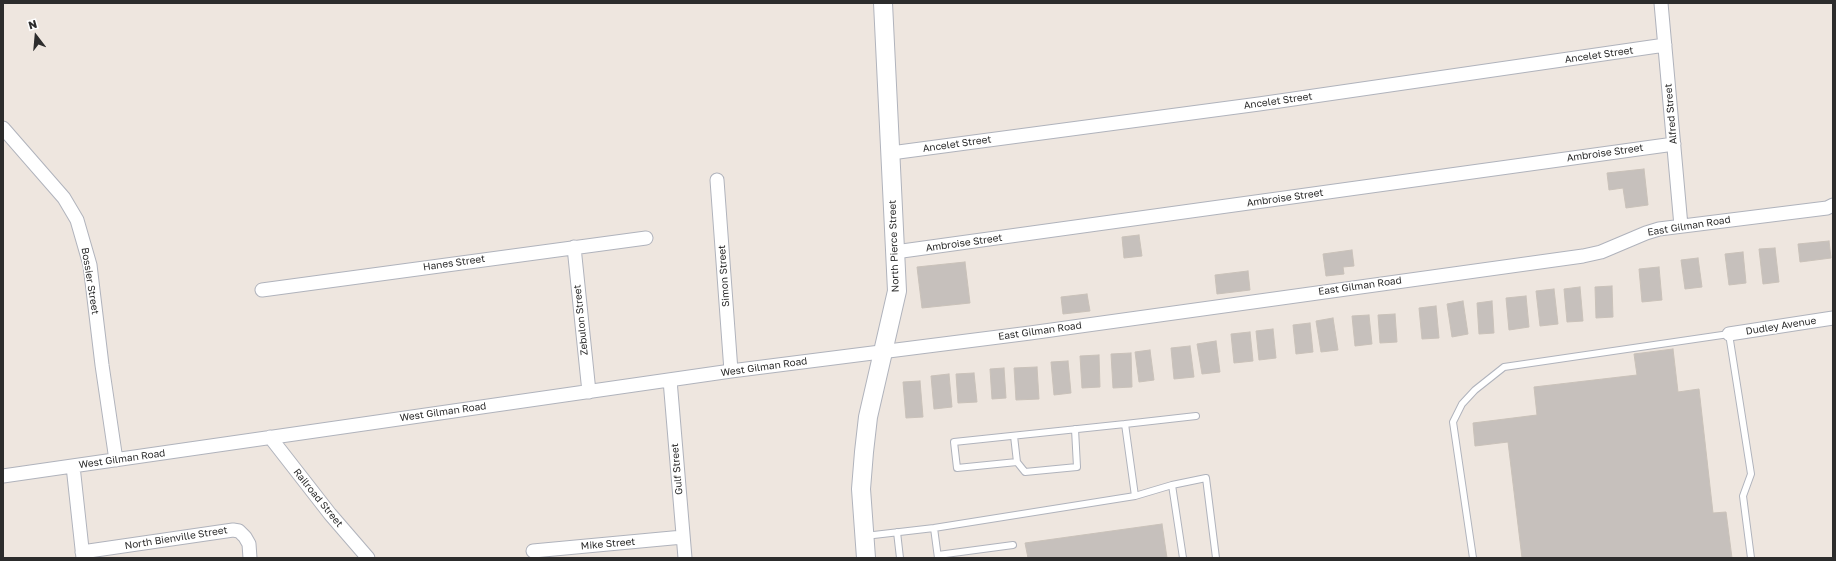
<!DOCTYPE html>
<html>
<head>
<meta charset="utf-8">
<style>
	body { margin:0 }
	#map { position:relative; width:1836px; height:561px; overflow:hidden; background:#eee6df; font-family:"Golos Text",sans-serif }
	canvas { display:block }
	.frame { position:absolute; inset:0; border:4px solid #2c2c2c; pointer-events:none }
	.north { position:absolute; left:16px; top:16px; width:40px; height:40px; -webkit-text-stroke:3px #fff; paint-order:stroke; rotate:344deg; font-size:11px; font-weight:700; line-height:16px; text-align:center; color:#2c2c2c }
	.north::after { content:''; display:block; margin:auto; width:14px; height:18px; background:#2c2c2c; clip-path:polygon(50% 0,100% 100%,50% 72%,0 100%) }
</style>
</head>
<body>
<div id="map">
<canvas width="1836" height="561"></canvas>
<div class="frame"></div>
<div class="north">N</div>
</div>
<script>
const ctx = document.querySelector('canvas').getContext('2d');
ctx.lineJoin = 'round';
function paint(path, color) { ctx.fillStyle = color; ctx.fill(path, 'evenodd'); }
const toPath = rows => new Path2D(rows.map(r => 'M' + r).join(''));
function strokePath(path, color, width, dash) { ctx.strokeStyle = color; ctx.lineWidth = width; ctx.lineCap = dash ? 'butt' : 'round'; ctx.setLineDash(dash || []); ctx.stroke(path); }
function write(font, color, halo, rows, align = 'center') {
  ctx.font = font + ' "Golos Text",sans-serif'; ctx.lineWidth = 3; ctx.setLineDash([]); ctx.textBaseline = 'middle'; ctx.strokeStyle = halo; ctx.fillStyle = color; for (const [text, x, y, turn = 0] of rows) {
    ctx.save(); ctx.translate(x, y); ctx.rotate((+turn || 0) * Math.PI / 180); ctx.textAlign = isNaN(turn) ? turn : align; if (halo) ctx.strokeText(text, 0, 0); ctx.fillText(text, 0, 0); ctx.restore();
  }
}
const building = toPath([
	[1644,169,1648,205,1626,208,1623,188,1609,190,1607,173,1644,169],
	[1139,235,1142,256,1124,258,1122,237,1139,235],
	[1829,241,1831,258,1800,262,1798,244,1829,241],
	[1775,248,1779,282,1763,284,1759,249,1775,248],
	[1352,250,1354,266,1343,267,1344,274,1326,276,1323,254,1352,250],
	[1743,252,1746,283,1729,285,1725,254,1743,252],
	[1698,258,1702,287,1685,289,1681,260,1698,258],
	[965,262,970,303,922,308,917,267,965,262],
	[1659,267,1662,300,1642,302,1639,269,1659,267],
	[1248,271,1250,290,1217,294,1215,275,1248,271],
	[1612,286,1613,317,1596,318,1595,287,1612,286],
	[1580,287,1583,321,1567,322,1564,289,1580,287],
	[1554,289,1558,324,1540,326,1536,291,1554,289],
	[1087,294,1090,311,1063,314,1061,297,1087,294],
	[1526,296,1529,327,1509,330,1506,298,1526,296],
	[1463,301,1468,334,1452,337,1447,304,1463,301],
	[1492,301,1494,333,1479,334,1477,303,1492,301],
	[1436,306,1439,338,1422,339,1419,308,1436,306],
	[1395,314,1397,342,1380,343,1378,315,1395,314],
	[1369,315,1372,344,1355,346,1352,316,1369,315],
	[1333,318,1338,350,1321,352,1316,321,1333,318],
	[1310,323,1313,352,1296,354,1293,325,1310,323],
	[1273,329,1276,358,1259,360,1256,331,1273,329],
	[1250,332,1253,361,1234,363,1231,334,1250,332],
	[1216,341,1220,372,1202,374,1197,344,1216,341],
	[1190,346,1194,377,1174,379,1171,348,1190,346],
	[1673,349,1678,392,1699,389,1713,513,1726,512,1732,558,1522,558,1508,442,1475,446,1473,423,1537,415,1534,387,1637,375,1634,354,1673,349],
	[1150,350,1154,380,1139,382,1135,352,1150,350],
	[1131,353,1132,387,1113,388,1111,354,1131,353],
	[1099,355,1100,387,1082,388,1080,356,1099,355],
	[1068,361,1071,393,1054,395,1051,362,1068,361],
	[1037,367,1039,399,1016,400,1014,368,1037,367],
	[1004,368,1006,398,992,399,990,369,1004,368],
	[974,373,977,402,958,403,956,374,974,373],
	[949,374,952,407,934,409,931,376,949,374],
	[920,381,923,417,906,418,903,382,920,381],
	[1162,524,1167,558,1028,558,1025,543,1162,524]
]);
const lane = toPath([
	[1125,424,1196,416],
	[1014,436,1017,462,957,468,954,442,1125,424,1135,496],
	[1017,462,1025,472,1077,467,1075,429],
	[1172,485,1206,478,1216,558],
	[934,528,938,558],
	[897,532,900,558],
	[865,536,934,528,1135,496,1172,485,1183,558],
	[938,555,1013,545],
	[1473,558,1453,422,1462,404,1475,390,1504,367,1729,334,1751,474,1743,496,1751,558]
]);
const street = toPath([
	[1661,3,1681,226],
	[3,128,64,198,77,220,90,265,102,365,116,460],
	[891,153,1259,104,1665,45],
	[717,180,731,371],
	[574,247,589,392],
	[895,252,1674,144],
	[262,290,646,238],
	[1729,334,1833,318],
	[670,380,685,558],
	[270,437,330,514,368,558],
	[73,466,83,558],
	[3,476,731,371,1030,333,1583,256,1601,252,1646,233,1659,229,1827,208,1833,205],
	[533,551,683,537],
	[82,552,233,530,239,531,245,537,249,544,250,558]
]);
const secondary = toPath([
	[866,558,861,489,864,452,868,417,897,291,883,3]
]);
const streetNames = [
	["Ancelet Street",1599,55,-8],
	["Ancelet Street",1278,101,-8],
	["Alfred Street",1671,114,-95],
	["Ancelet Street",957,144,-8],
	["Ambroise Street",1605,153,-8],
	["Ambroise Street",1285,198,-8],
	["East Gilman Road",1689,226,-9],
	["Ambroise Street",964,243,-8],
	["North Pierce Street",894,246,-92],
	["Hanes Street",454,263,-8],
	["Simon Street",724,276,-94],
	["Bossier Street",90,281,81],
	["East Gilman Road",1360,286,-8],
	["Zebulon Street",581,320,-96],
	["Dudley Avenue",1781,326,-9],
	["East Gilman Road",1040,331,-8],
	["West Gilman Road",764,367,-8],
	["West Gilman Road",443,412,-8],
	["West Gilman Road",122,459,-8],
	["Gulf Street",677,469,-95],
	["Railroad Street",318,498,51],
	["North Bienville Street",176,538,-9],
	["Mike Street",608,544,-5]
];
paint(building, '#c6c0bc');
strokePath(building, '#c9c1b9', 1);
strokePath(lane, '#b0b3bc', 8);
strokePath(street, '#b0b3bc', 15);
strokePath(secondary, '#b0b3bc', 20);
strokePath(lane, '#fff', 6);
strokePath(street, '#fff', 13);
strokePath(secondary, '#fff', 18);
write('10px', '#2c2c2c', '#fff', streetNames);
</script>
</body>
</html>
